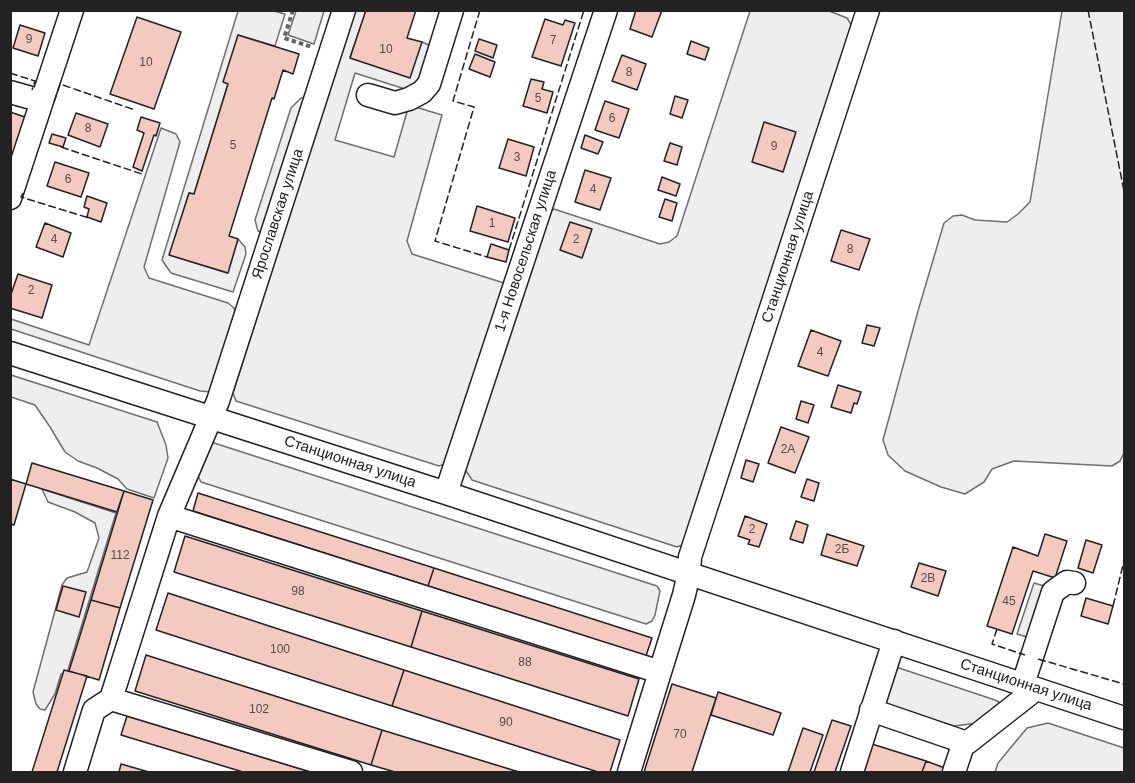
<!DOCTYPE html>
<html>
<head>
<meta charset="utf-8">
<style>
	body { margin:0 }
	#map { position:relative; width:1135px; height:783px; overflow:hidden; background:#fff; font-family:Arial,sans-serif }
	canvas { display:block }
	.frame { position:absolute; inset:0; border:12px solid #222; pointer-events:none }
</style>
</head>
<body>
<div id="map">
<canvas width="1135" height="783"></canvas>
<div class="frame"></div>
</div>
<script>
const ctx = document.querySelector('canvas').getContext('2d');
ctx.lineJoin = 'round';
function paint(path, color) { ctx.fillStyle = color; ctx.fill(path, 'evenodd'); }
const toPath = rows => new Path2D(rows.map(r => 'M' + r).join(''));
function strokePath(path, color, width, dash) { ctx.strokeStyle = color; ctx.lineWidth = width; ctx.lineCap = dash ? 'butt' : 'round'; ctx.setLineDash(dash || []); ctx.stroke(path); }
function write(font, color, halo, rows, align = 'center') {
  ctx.font = font + ' Arial,sans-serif'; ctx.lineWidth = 4.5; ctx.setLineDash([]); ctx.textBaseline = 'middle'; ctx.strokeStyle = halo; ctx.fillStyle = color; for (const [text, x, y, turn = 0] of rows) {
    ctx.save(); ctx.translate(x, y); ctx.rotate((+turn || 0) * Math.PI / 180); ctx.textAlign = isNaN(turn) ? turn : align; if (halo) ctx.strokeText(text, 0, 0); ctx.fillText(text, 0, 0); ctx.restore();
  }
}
const green = toPath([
	[238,11,274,11,285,14,275,46,238,35,228,84,194,194,189,193,170,255,227,273,238,239,245,247,246,254,233,292,171,273,162,260,238,11],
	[296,11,324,11,314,44,288,35,296,11],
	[354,11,366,11,350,57,422,42,431,46,420,81,408,90,355,73,335,140,394,157,409,105,442,115,407,241,412,254,504,283,448,463,439,466,236,401,233,393,354,11],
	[750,11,829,11,847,18,852,26,685,544,677,547,472,480,463,466,549,212,554,209,660,244,669,242,677,236,750,11],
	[1062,11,1124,11,1124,453,1120,461,1112,466,1014,461,992,469,984,482,965,494,941,487,905,471,888,455,883,440,918,311,944,223,953,216,962,215,975,220,1007,222,1018,214,1030,202,1062,11],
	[301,98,308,100,264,233,258,231,255,220,291,108,301,98],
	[161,128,176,134,180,142,144,267,149,278,228,303,234,308,236,315,212,392,200,391,11,329,11,319,89,345,161,128],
	[11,375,157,422,166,445,168,458,154,498,127,489,118,479,97,468,78,461,65,452,50,427,35,405,11,397,11,375],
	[211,442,657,586,660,591,655,615,652,621,646,624,201,482,198,476,211,442],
	[42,489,116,513,67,673,61,674,55,694,45,710,40,709,36,704,33,692,62,585,67,578,87,572,99,538,95,523,75,512,48,502,42,489],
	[899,668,995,700,999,702,1000,707,978,723,954,726,883,704,897,669,899,668],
	[1048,723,1124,748,1124,772,995,772,998,763,1027,728,1048,723]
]);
const parking = toPath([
	[1034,583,1051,588,1034,639,1017,634,1034,583]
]);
const building = toPath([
	[366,10,416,10,407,38,422,42,410,78,350,58,366,10],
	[636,10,662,10,652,37,630,29,636,10],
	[137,17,181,32,154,109,110,94,137,17],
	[545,19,563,25,565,20,575,23,561,66,532,57,545,19],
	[20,25,45,33,38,56,13,48,20,25],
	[238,35,299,54,293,74,283,70,274,99,272,98,229,236,238,239,228,273,169,255,189,193,194,194,228,84,223,82,238,35],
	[479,39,497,45,493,58,475,51,479,39],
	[691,41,709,48,705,60,687,54,691,41],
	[475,54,495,62,490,77,469,69,475,54],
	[622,55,646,64,637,90,612,81,622,55],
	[531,79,544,82,542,89,553,92,547,113,523,106,531,79],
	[675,96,688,100,682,118,670,114,675,96],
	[605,101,629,109,619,138,595,130,605,101],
	[10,112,31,119,10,167,10,112],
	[76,113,108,124,100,147,68,135,76,113],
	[141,117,160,123,156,136,154,135,142,171,133,167,144,133,137,130,141,117],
	[764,122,796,132,783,172,752,162,764,122],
	[52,134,66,138,63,147,49,143,52,134],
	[585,135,603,142,598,154,581,148,585,135],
	[508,139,534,147,526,176,499,168,508,139],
	[670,143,682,147,677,165,664,161,670,143],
	[55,162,89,173,81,197,47,186,55,162],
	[585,170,611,178,600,210,575,202,585,170],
	[662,177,680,184,676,196,658,190,662,177],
	[87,196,107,203,101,222,87,217,89,209,84,207,87,196],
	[665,199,677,203,672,221,659,217,665,199],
	[477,206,515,218,508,242,470,231,477,206],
	[570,222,592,229,582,258,560,250,570,222],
	[45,223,71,233,63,257,36,247,45,223],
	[841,230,870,239,859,270,831,261,841,230],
	[491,244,509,250,506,262,487,257,491,244],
	[18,274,52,285,42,318,10,308,10,297,18,274],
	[867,325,880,328,874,346,862,343,867,325],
	[811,330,841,341,828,376,798,366,811,330],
	[838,385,861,392,857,404,854,403,851,413,831,407,838,385],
	[801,401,814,405,808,423,796,419,801,401],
	[781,427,809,437,795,473,768,463,781,427],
	[746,460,759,464,753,482,741,478,746,460],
	[32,463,124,491,117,512,26,484,32,463],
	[10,479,26,484,14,525,10,524,10,479],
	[807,479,819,483,814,501,801,497,807,479],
	[124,491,153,500,120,608,91,600,124,491],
	[198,493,434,568,428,586,193,511,198,493],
	[745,516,767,524,759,547,748,544,750,540,738,536,745,516],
	[796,521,808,525,803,543,790,539,796,521],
	[827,534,864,546,857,566,821,555,827,534],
	[1045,534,1067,541,1055,578,1033,571,1012,634,987,626,1013,547,1038,556,1045,534],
	[185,536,422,611,411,647,174,572,185,536],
	[1086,540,1102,545,1093,573,1078,568,1086,540],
	[919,563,946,571,938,596,911,587,919,563],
	[434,568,652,638,646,656,428,586,434,568],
	[63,586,86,592,79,617,56,610,63,586],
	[168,593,404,670,392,706,156,630,168,593],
	[1086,598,1113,606,1108,624,1081,616,1086,598],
	[91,600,120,608,99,680,69,671,91,600],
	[422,611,639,679,628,716,411,647,422,611],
	[146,655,382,730,371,765,135,691,146,655],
	[64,670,87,676,57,772,32,772,64,670],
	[404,670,620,740,610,772,598,772,392,706,404,670],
	[672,684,716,698,692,772,644,772,672,684],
	[718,692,781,713,773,735,711,715,718,692],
	[127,716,311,772,243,772,121,735,127,716],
	[832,720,851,726,835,772,814,772,832,720],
	[803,728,823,735,810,772,788,772,803,728],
	[382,730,519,772,395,772,371,765,382,730],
	[872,744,926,761,922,772,862,772,872,744],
	[926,761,945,768,944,772,922,772,926,761],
	[121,764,149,772,119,772,121,764]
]);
const path = toPath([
	[293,10,284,38,312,47]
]);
const minor = toPath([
	[10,92,42,101],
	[368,95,395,103,409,99,422,92,429,84,452,10],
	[10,198,72,10],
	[10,353,446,493,1124,718],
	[446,493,606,10],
	[169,516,660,672,684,595,689,573,690,557,868,10],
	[1023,684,1053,592,1067,582,1074,583],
	[111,699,351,772],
	[871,710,967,743,1036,689],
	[75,772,94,710,111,699,169,516,218,401,344,10],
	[629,772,660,672],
	[852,772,894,641],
	[954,772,964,742]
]);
const fence = toPath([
	[480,10,453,101,474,107,435,241,487,257],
	[1088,10,1124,191],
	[10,73,35,81,32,90],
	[54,102,60,84,135,110],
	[61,147,142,174],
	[23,193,21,197,89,218],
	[509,250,584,10],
	[1113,606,1124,561],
	[997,629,992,644,1025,655],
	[1038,659,1124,684]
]);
const numberNames = [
	["9",29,40],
	["7",553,41],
	["10",386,50],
	["10",146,63],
	["8",629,73],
	["5",538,99],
	["6",612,119],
	["8",88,129],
	["5",233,146],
	["9",774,147],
	["3",517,158],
	["6",68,180],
	["4",593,190],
	["1",492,224],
	["4",54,240],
	["2",576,240],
	["8",850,250],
	["2",31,291],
	["4",820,353],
	["2А",788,450],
	["2",752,530],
	["2Б",842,550],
	["112",120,556],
	["2В",928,579],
	["98",298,592],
	["45",1009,602],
	["100",280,650],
	["88",525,663],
	["102",259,710],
	["90",506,723],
	["70",680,735]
];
const streetNames = [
	["Ярославская улица",278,214,-72],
	["1-я Новосельская улица",526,251,-72],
	["Станционная улица",788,257,-72],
	["Станционная улица",350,462,18],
	["Станционная улица",1026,685,18]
];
paint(green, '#eee');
strokePath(green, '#6f6f6f', 1.5);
paint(parking, '#ededed');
strokePath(parking, '#6f6f6f', 1.5);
paint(building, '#f3c9c0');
strokePath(building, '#222', 1.5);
strokePath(minor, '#222', 25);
strokePath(path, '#646464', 4, [4.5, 3]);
strokePath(minor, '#fff', 22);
strokePath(fence, '#222', 1.5, [8, 3]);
write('12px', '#564c4a', null, numberNames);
write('15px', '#222', '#fff', streetNames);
</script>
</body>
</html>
